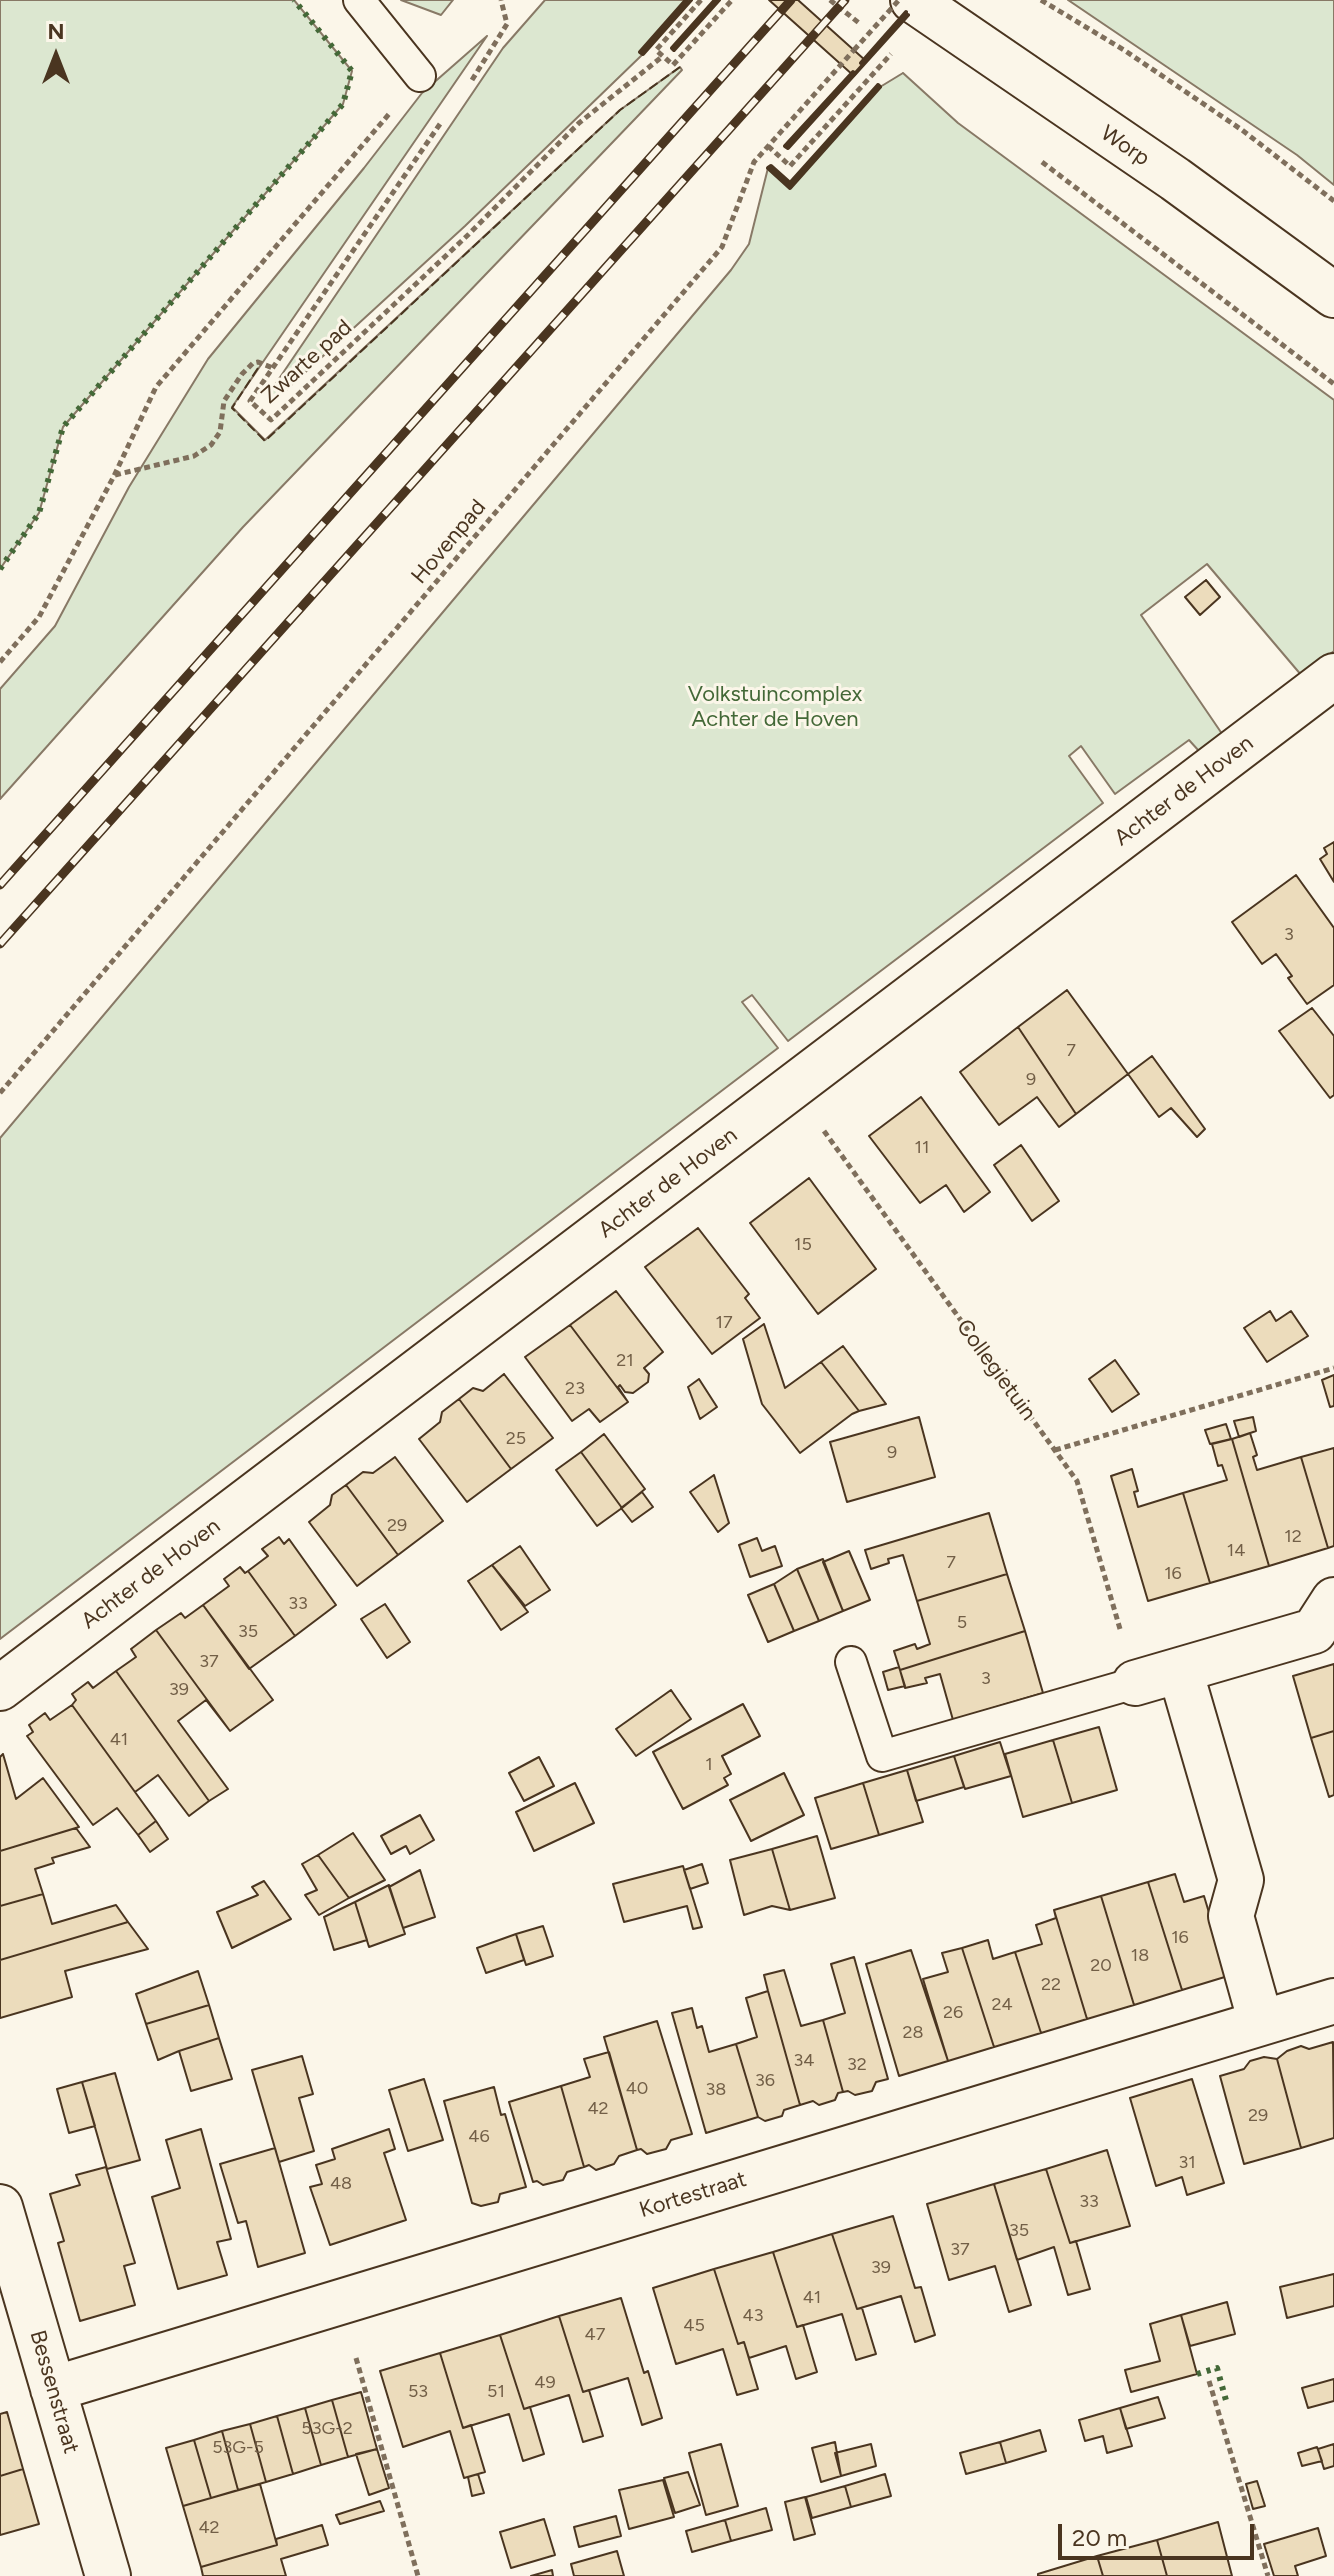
<!DOCTYPE html>
<html>
<head>
<meta charset="utf-8">
<style>
	body { margin:0 }
	#map { position:relative; width:1334px; height:2576px; overflow:hidden; background:#fbf6e9; font-family:Figtree,sans-serif }
	canvas { display:block }
	.north { position:absolute; left:16px; top:16px; width:80px; height:80px; -webkit-text-stroke:6px #fbf6e9; paint-order:stroke; rotate:0deg; font-size:22px; font-weight:700; line-height:32px; text-align:center; color:#4a3520 }
	.north::after { content:''; display:block; margin:auto; width:28px; height:36px; background:#4a3520; clip-path:polygon(50% 0,100% 100%,50% 72%,0 100%) }
	.scale { position:absolute; left:1058px; top:2524px; width:196px; height:36px; box-sizing:border-box; border:4px solid #4a3520; border-top:0; padding-left:10px; font-size:24px; line-height:28px; white-space:nowrap; color:#4a3520; -webkit-text-stroke:6px #fbf6e9; paint-order:stroke }
</style>
</head>
<body>
<div id="map">
<canvas width="1334" height="2576"></canvas>
<div class="north">N</div>
<div class="scale">20 m</div>
</div>
<script>
const ctx = document.querySelector('canvas').getContext('2d');
ctx.lineJoin = 'round';
function paint(path, color) { ctx.fillStyle = color; ctx.fill(path, 'evenodd'); }
const toPath = rows => new Path2D(rows.map(r => 'M' + r).join(''));
function strokePath(path, color, width, dash) { ctx.strokeStyle = color; ctx.lineWidth = width; ctx.lineCap = dash ? 'butt' : 'round'; ctx.setLineDash(dash || []); ctx.stroke(path); }
function write(font, color, halo, rows, align = 'center') {
  ctx.font = font + ' Figtree,sans-serif'; ctx.lineWidth = 6; ctx.setLineDash([]); ctx.textBaseline = 'middle'; ctx.strokeStyle = halo; ctx.fillStyle = color; for (const [text, x, y, turn = 0] of rows) {
    ctx.save(); ctx.translate(x, y); ctx.rotate((+turn || 0) * Math.PI / 180); ctx.textAlign = isNaN(turn) ? turn : align; if (halo) ctx.strokeText(text, 0, 0); ctx.fillText(text, 0, 0); ctx.restore();
  }
}
const green = toPath([
	[0,0,294,0,352,71,343,104,63,427,39,513,0,569,0,0],
	[401,0,453,0,441,15,401,0],
	[545,0,686,0,640,52,643,54,465,226,274,401,268,395,503,48,545,0],
	[1068,0,1334,0,1334,185,1297,155,1068,0],
	[487,36,232,407,265,440,620,110,680,67,682,70,243,527,0,799,0,689,55,626,129,487,208,359,364,168,422,93,487,36],
	[903,73,958,123,1334,400,1334,651,1302,676,1207,564,1141,615,1229,744,1208,761,1189,740,1115,794,1081,746,1069,756,1103,803,788,1041,752,995,742,1002,778,1048,0,1639,0,1138,731,270,749,244,768,168,791,187,880,87,903,73]
]);
const building = toPath([
	[769,0,798,0,866,61,854,76,769,0],
	[1206,580,1220,597,1200,615,1185,597,1206,580],
	[1334,842,1334,882,1320,859,1327,854,1324,848,1334,842],
	[1296,875,1334,928,1334,985,1307,1004,1288,978,1292,976,1276,954,1262,964,1232,922,1296,875],
	[1067,990,1128,1074,1076,1114,1018,1027,1067,990],
	[1312,1008,1334,1036,1334,1095,1330,1098,1279,1031,1312,1008],
	[1018,1027,1076,1114,1059,1127,1037,1097,999,1125,960,1072,1018,1027],
	[1152,1056,1205,1129,1197,1137,1171,1108,1159,1117,1128,1074,1152,1056],
	[921,1097,990,1192,964,1212,946,1185,920,1203,869,1136,921,1097],
	[1021,1145,1059,1201,1032,1221,994,1165,1021,1145],
	[809,1178,876,1269,818,1314,750,1223,809,1178],
	[698,1228,749,1294,745,1298,760,1318,712,1354,645,1267,698,1228],
	[616,1291,663,1352,644,1368,649,1374,648,1382,633,1393,625,1392,620,1385,618,1387,628,1402,570,1325,616,1291],
	[1270,1311,1276,1321,1291,1311,1308,1336,1267,1362,1244,1328,1270,1311],
	[764,1324,785,1388,821,1362,859,1411,852,1414,800,1453,762,1404,743,1339,764,1324],
	[570,1325,628,1402,600,1422,589,1409,572,1421,525,1357,570,1325],
	[843,1346,886,1404,859,1411,821,1362,843,1346],
	[1115,1360,1139,1394,1112,1412,1089,1379,1115,1360],
	[504,1374,553,1438,511,1469,459,1399,473,1388,483,1391,504,1374],
	[1334,1375,1334,1406,1330,1407,1322,1380,1334,1375],
	[699,1379,717,1407,700,1419,688,1387,699,1379],
	[459,1399,511,1469,467,1502,419,1439,440,1422,442,1412,459,1399],
	[919,1417,935,1477,847,1502,830,1442,919,1417],
	[1253,1417,1256,1431,1239,1437,1234,1421,1253,1417],
	[1226,1424,1231,1439,1210,1444,1205,1430,1226,1424],
	[1250,1433,1257,1455,1253,1457,1257,1470,1301,1457,1328,1548,1269,1566,1232,1439,1250,1433],
	[604,1434,645,1489,622,1508,581,1452,604,1434],
	[1232,1439,1269,1566,1210,1583,1183,1493,1227,1480,1222,1465,1218,1466,1212,1444,1232,1439],
	[1334,1448,1334,1546,1328,1548,1301,1457,1334,1448],
	[581,1452,622,1508,597,1526,556,1470,581,1452],
	[395,1457,443,1521,398,1555,346,1485,363,1472,373,1473,395,1457],
	[1132,1469,1138,1491,1134,1492,1138,1507,1183,1493,1210,1583,1148,1601,1111,1476,1132,1469],
	[714,1475,729,1523,718,1532,690,1492,714,1475],
	[346,1485,398,1555,357,1586,309,1522,330,1505,332,1495,346,1485],
	[642,1492,653,1507,632,1522,621,1508,642,1492],
	[989,1513,1007,1574,917,1601,903,1555,888,1559,889,1563,871,1569,865,1550,989,1513],
	[279,1537,284,1544,289,1539,336,1605,295,1636,248,1571,268,1556,262,1549,279,1537],
	[757,1538,762,1551,775,1546,782,1566,750,1577,739,1545,757,1538],
	[520,1546,550,1590,525,1606,492,1565,520,1546],
	[849,1551,870,1600,843,1611,823,1562,849,1551],
	[823,1559,843,1611,819,1621,797,1569,823,1559],
	[492,1565,528,1612,501,1630,468,1581,492,1565],
	[240,1567,245,1573,248,1571,295,1636,249,1669,203,1605,229,1586,224,1579,240,1567],
	[797,1569,819,1621,794,1631,774,1584,797,1569],
	[1007,1574,1025,1631,900,1670,894,1651,915,1644,917,1649,930,1644,917,1601,1007,1574],
	[774,1584,794,1631,768,1642,748,1595,774,1584],
	[385,1604,410,1642,387,1658,361,1619,385,1604],
	[203,1605,273,1700,230,1731,156,1630,181,1613,185,1618,203,1605],
	[156,1630,230,1731,206,1700,178,1721,228,1789,209,1801,116,1671,136,1657,131,1649,156,1630],
	[1025,1631,1043,1693,953,1720,940,1674,925,1678,927,1683,905,1688,900,1670,1025,1631],
	[1334,1664,1334,1731,1311,1738,1293,1676,1334,1664],
	[899,1667,905,1686,888,1690,883,1672,899,1667],
	[116,1671,209,1801,189,1816,158,1775,135,1792,72,1705,76,1700,72,1694,88,1682,93,1688,116,1671],
	[671,1690,691,1719,636,1756,616,1729,671,1690],
	[743,1704,760,1736,722,1756,731,1774,724,1778,728,1785,683,1809,653,1752,743,1704],
	[72,1705,156,1821,138,1835,117,1808,93,1825,27,1736,33,1732,29,1725,45,1713,50,1720,72,1705],
	[1099,1727,1117,1790,1072,1803,1053,1740,1099,1727],
	[1334,1731,1334,1795,1329,1797,1311,1738,1334,1731],
	[1053,1740,1072,1803,1023,1817,1005,1754,1053,1740],
	[1000,1742,1011,1776,965,1789,954,1756,1000,1742],
	[3,1754,16,1799,43,1778,79,1827,0,1851,0,1757,3,1754],
	[954,1756,964,1787,916,1801,907,1770,954,1756],
	[539,1757,554,1786,524,1801,509,1773,539,1757],
	[907,1770,923,1822,879,1835,863,1783,907,1770],
	[784,1773,804,1815,751,1841,730,1800,784,1773],
	[575,1783,594,1823,534,1851,516,1812,575,1783],
	[863,1783,879,1835,831,1849,815,1798,863,1783],
	[420,1815,434,1840,410,1854,406,1846,391,1854,381,1836,420,1815],
	[156,1821,168,1839,150,1852,138,1835,156,1821],
	[76,1828,90,1847,52,1858,54,1863,35,1869,43,1894,0,1906,0,1851,76,1828],
	[353,1833,385,1880,349,1898,318,1855,353,1833],
	[817,1836,835,1898,790,1910,772,1849,817,1836],
	[772,1849,790,1910,772,1906,744,1915,730,1860,772,1849],
	[318,1855,349,1898,319,1915,305,1895,317,1890,302,1864,318,1855],
	[702,1864,708,1883,690,1889,684,1870,702,1864],
	[683,1866,702,1927,693,1929,687,1906,624,1922,613,1884,683,1866],
	[420,1870,435,1917,403,1928,389,1887,420,1870],
	[1175,1874,1184,1902,1204,1896,1228,1976,1182,1990,1148,1882,1175,1874],
	[264,1881,291,1919,232,1948,217,1912,258,1895,252,1887,264,1881],
	[1148,1882,1182,1990,1134,2005,1101,1896,1148,1882],
	[389,1885,405,1934,369,1947,355,1902,389,1885],
	[43,1894,52,1924,116,1905,128,1922,0,1960,0,1906,43,1894],
	[1101,1896,1134,2005,1087,2019,1054,1910,1101,1896],
	[355,1902,367,1940,334,1950,324,1917,355,1902],
	[1054,1910,1087,2019,1041,2033,1015,1952,1042,1944,1036,1925,1056,1918,1054,1910],
	[128,1922,148,1949,65,1971,72,1997,0,2018,0,1960,128,1922],
	[543,1926,553,1956,526,1965,516,1934,543,1926],
	[516,1934,524,1960,486,1973,477,1948,516,1934],
	[988,1940,993,1959,1015,1952,1041,2033,994,2047,962,1948,988,1940],
	[962,1948,994,2047,948,2061,923,1979,948,1972,942,1953,962,1948],
	[911,1950,948,2061,899,2076,866,1964,911,1950],
	[854,1957,888,2079,876,2082,872,2091,855,2095,848,2091,843,2092,823,2020,845,2013,831,1964,854,1957],
	[784,1970,801,2026,823,2020,843,2092,838,2093,835,2100,819,2105,813,2101,800,2105,768,1991,764,1975,784,1970],
	[198,1971,209,2005,146,2024,136,1994,198,1971],
	[768,1991,800,2105,784,2110,782,2116,765,2121,758,2117,736,2044,757,2037,746,1998,768,1991],
	[209,2005,219,2038,179,2051,158,2060,146,2024,209,2005],
	[692,2008,697,2028,702,2026,709,2052,736,2044,758,2117,706,2133,672,2013,692,2008],
	[657,2021,692,2134,671,2140,666,2149,647,2154,641,2149,637,2150,604,2037,657,2021],
	[219,2038,232,2079,191,2091,179,2051,219,2038],
	[1333,2042,1334,2138,1301,2148,1277,2059,1287,2051,1301,2046,1309,2049,1333,2042],
	[609,2052,637,2150,619,2156,614,2164,596,2170,589,2165,584,2167,561,2086,590,2077,584,2059,609,2052],
	[302,2056,313,2094,299,2098,314,2151,279,2162,252,2070,302,2056],
	[1264,2057,1277,2059,1301,2148,1244,2164,1220,2076,1244,2069,1250,2061,1264,2057],
	[115,2073,140,2160,107,2169,82,2082,115,2073],
	[424,2079,443,2140,408,2151,389,2090,424,2079],
	[1192,2079,1224,2183,1187,2195,1182,2177,1156,2186,1130,2098,1192,2079],
	[82,2082,95,2126,69,2133,57,2089,82,2082],
	[561,2086,584,2167,567,2172,563,2180,543,2185,537,2181,533,2182,509,2102,561,2086],
	[494,2087,501,2115,505,2114,526,2187,500,2194,498,2202,481,2206,472,2203,444,2101,494,2087],
	[201,2129,231,2239,217,2242,227,2275,178,2289,152,2197,180,2188,166,2140,201,2129],
	[389,2129,395,2149,384,2153,406,2220,330,2245,310,2187,322,2184,316,2165,335,2159,332,2149,389,2129],
	[275,2148,305,2253,258,2267,246,2221,238,2223,220,2164,275,2148],
	[1107,2150,1130,2226,1070,2243,1046,2169,1107,2150],
	[106,2167,135,2263,124,2266,135,2305,80,2321,58,2243,64,2241,50,2194,80,2185,76,2175,106,2167],
	[1046,2169,1070,2243,1076,2241,1090,2289,1068,2295,1054,2247,1017,2260,994,2184,1046,2169],
	[994,2184,1031,2305,1009,2312,995,2266,949,2280,927,2204,994,2184],
	[893,2216,915,2288,921,2287,935,2335,915,2342,901,2296,857,2309,832,2234,893,2216],
	[832,2234,857,2309,862,2308,876,2354,856,2360,842,2314,797,2327,773,2252,832,2234],
	[773,2252,797,2327,803,2325,817,2372,796,2379,786,2346,749,2358,744,2342,738,2344,714,2269,773,2252],
	[714,2269,738,2344,744,2342,758,2389,737,2395,723,2349,676,2364,653,2288,714,2269],
	[1334,2274,1334,2306,1287,2318,1280,2287,1334,2274],
	[621,2298,644,2373,648,2371,662,2418,642,2425,628,2378,583,2392,559,2316,621,2298],
	[1227,2302,1235,2334,1190,2346,1181,2315,1227,2302],
	[1181,2315,1197,2374,1131,2392,1125,2370,1160,2361,1150,2324,1181,2315],
	[559,2316,583,2392,589,2390,603,2436,583,2442,569,2395,524,2409,500,2335,559,2316],
	[500,2335,524,2409,530,2407,544,2454,523,2461,509,2414,463,2428,440,2353,500,2335],
	[440,2353,463,2428,471,2425,485,2472,464,2478,450,2431,403,2447,380,2371,440,2353],
	[1334,2379,1334,2401,1308,2408,1302,2388,1334,2379],
	[361,2392,377,2449,348,2457,332,2400,361,2392],
	[1158,2397,1165,2418,1126,2429,1120,2408,1158,2397],
	[332,2400,348,2457,321,2465,305,2408,332,2400],
	[305,2408,321,2465,293,2474,277,2416,305,2408],
	[1120,2408,1132,2446,1107,2453,1103,2436,1085,2441,1079,2420,1120,2408],
	[7,2412,23,2469,0,2476,0,2414,7,2412],
	[277,2416,293,2474,266,2482,250,2424,277,2416],
	[250,2424,266,2482,238,2490,222,2431,250,2424],
	[1040,2430,1046,2451,1006,2463,1000,2442,1040,2430],
	[222,2431,238,2490,211,2498,194,2440,222,2431],
	[194,2440,211,2498,183,2506,166,2448,194,2440],
	[835,2442,841,2476,821,2482,812,2448,835,2442],
	[1000,2442,1006,2463,966,2474,960,2453,1000,2442],
	[721,2444,738,2506,706,2515,689,2453,721,2444],
	[871,2444,876,2466,841,2476,835,2453,871,2444],
	[1334,2444,1334,2466,1324,2469,1318,2449,1334,2444],
	[1317,2447,1322,2461,1302,2466,1298,2453,1317,2447],
	[377,2449,389,2488,369,2495,356,2454,377,2449],
	[23,2469,39,2524,0,2535,0,2476,23,2469],
	[688,2472,700,2505,675,2513,664,2478,688,2472],
	[478,2474,484,2493,472,2496,468,2477,478,2474],
	[885,2474,891,2496,851,2507,845,2486,885,2474],
	[663,2480,674,2517,629,2529,619,2490,663,2480],
	[1257,2481,1265,2506,1253,2509,1246,2484,1257,2481],
	[260,2484,277,2545,201,2567,183,2506,260,2484],
	[845,2486,851,2507,812,2518,806,2497,845,2486],
	[805,2497,815,2534,794,2540,785,2502,805,2497],
	[380,2501,384,2511,340,2524,336,2515,380,2501],
	[766,2508,772,2530,731,2541,725,2520,766,2508],
	[616,2516,621,2536,579,2547,574,2527,616,2516],
	[544,2519,555,2555,511,2568,500,2532,544,2519],
	[725,2520,731,2541,692,2552,686,2531,725,2520],
	[1218,2522,1232,2576,1167,2576,1157,2540,1218,2522],
	[322,2525,328,2545,281,2559,286,2576,203,2576,201,2567,277,2545,276,2539,322,2525],
	[1318,2528,1326,2556,1295,2566,1298,2576,1274,2576,1264,2544,1318,2528],
	[1157,2540,1167,2576,1103,2576,1097,2556,1157,2540],
	[617,2551,624,2576,574,2576,571,2564,617,2551],
	[1097,2556,1103,2576,1038,2576,1038,2574,1097,2556],
	[552,2570,553,2576,531,2576,552,2570]
]);
const path = toPath([
	[701,0,656,50,673,65,732,0],
	[830,0,859,23],
	[1041,0,1124,50,1242,130,1334,201],
	[472,80,507,24,501,0],
	[440,124,250,401,271,420,469,234,579,123,663,56],
	[768,146,790,166,891,54],
	[1042,162,1334,384],
	[115,475,194,456,211,445,220,432,224,401,242,374,253,363,258,362,273,368],
	[0,662,39,617,114,476,156,387,389,114],
	[0,1093,722,247,754,162,854,50],
	[824,1131,1077,1481,1120,1629],
	[1055,1450,1334,1368],
	[356,2358,418,2576],
	[1209,2381,1268,2576]
]);
const service = toPath([
	[359,0,420,76],
	[851,1662,882,1756,1135,1683]
]);
const minor = toPath([
	[1180,1670,1241,1880,1231,1916,1261,2023],
	[1135,1683,1314,1631,1334,1600],
	[0,1688,1334,676],
	[0,2207,108,2576],
	[53,2389,1334,2001]
]);
const tertiary = toPath([
	[913,0,1175,179,1334,295]
]);
const rail = toPath([
	[0,885,791,0],
	[0,944,845,0]
]);
const pathBridge = toPath([
	[854,50,899,0]
]);
const hedge = toPath([
	[0,569,39,513,63,427,343,104,352,71,294,0],
	[1197,2374,1217,2368,1227,2404]
]);
const fence = toPath([
	[258,368,232,408,265,441,620,110,680,67]
]);
const wall = toPath([
	[686,0,640,52,643,54,691,0],
	[715,0,672,48,674,50,719,0],
	[861,63,906,12],
	[853,72,785,146,788,148,908,15],
	[878,85,880,87,790,188,768,168,771,166,790,183,878,85]
]);
const numberNames = [
	["3",1289,935],
	["7",1071,1051],
	["9",1031,1080],
	["11",922,1148],
	["15",803,1245],
	["17",724,1323],
	["21",625,1361],
	["23",575,1389],
	["25",516,1439],
	["9",892,1453],
	["29",397,1526],
	["12",1293,1537],
	["14",1236,1551],
	["7",951,1563],
	["16",1173,1574],
	["33",298,1604],
	["5",962,1623],
	["35",248,1632],
	["37",209,1662],
	["3",986,1679],
	["39",179,1690],
	["41",119,1740],
	["1",709,1765],
	["16",1180,1938],
	["18",1140,1956],
	["20",1101,1966],
	["22",1051,1985],
	["24",1002,2005],
	["26",953,2013],
	["28",913,2033],
	["34",804,2061],
	["32",857,2065],
	["36",765,2081],
	["40",637,2089],
	["38",716,2090],
	["42",598,2109],
	["29",1258,2116],
	["46",479,2137],
	["31",1187,2163],
	["48",341,2184],
	["33",1089,2202],
	["35",1019,2231],
	["37",960,2250],
	["39",881,2268],
	["41",812,2298],
	["43",753,2316],
	["45",694,2326],
	["47",595,2335],
	["49",545,2383],
	["53",418,2392],
	["51",496,2392],
	["53G-2",327,2429],
	["53G-5",238,2448],
	["42",209,2528]
];
const streetNames = [
	["Worp",1125,146,34],
	["Zwarte pad",307,362,-42],
	["Hovenpad",449,542,-50],
	["Achter de Hoven",1184,791,-37],
	["Achter de Hoven",668,1183,-37],
	["Collegietuin",996,1370,54],
	["Achter de Hoven",151,1574,-37],
	["Kortestraat",693,2195,-17],
	["Bessenstraat",54,2392,74]
];
const parkNames = [
	["Volkstuincomplex",775,695],
	["Achter de Hoven",775,720]
];
paint(green, '#dce7d0');
strokePath(green, '#887966', 2);
paint(building, '#ecdcbc');
strokePath(building, '#4a3520', 2);
strokePath(service, '#4a3520', 34);
strokePath(minor, '#4a3520', 48);
strokePath(tertiary, '#4a3520', 48);
strokePath(path, '#7f6f5c', 5, [6, 4]);
strokePath(service, '#fbf6e9', 30);
strokePath(minor, '#fbf6e9', 44);
strokePath(tertiary, '#fbf6e9', 44);
strokePath(rail, '#4a3520', 9);
strokePath(rail, '#fbf6e9', 6, [18]);
strokePath(pathBridge, '#7f6f5c', 5, [6, 4]);
strokePath(hedge, '#436837', 6, [4, 6]);
strokePath(fence, '#4a3520', 2, [10, 4]);
strokePath(wall, '#4a3520', 4);
write('18px', '#725f47', null, numberNames);
write('22px', '#4a3520', '#fbf6e9', streetNames);
write('22px', '#436837', '#fbf6e9', parkNames);
</script>
</body>
</html>
